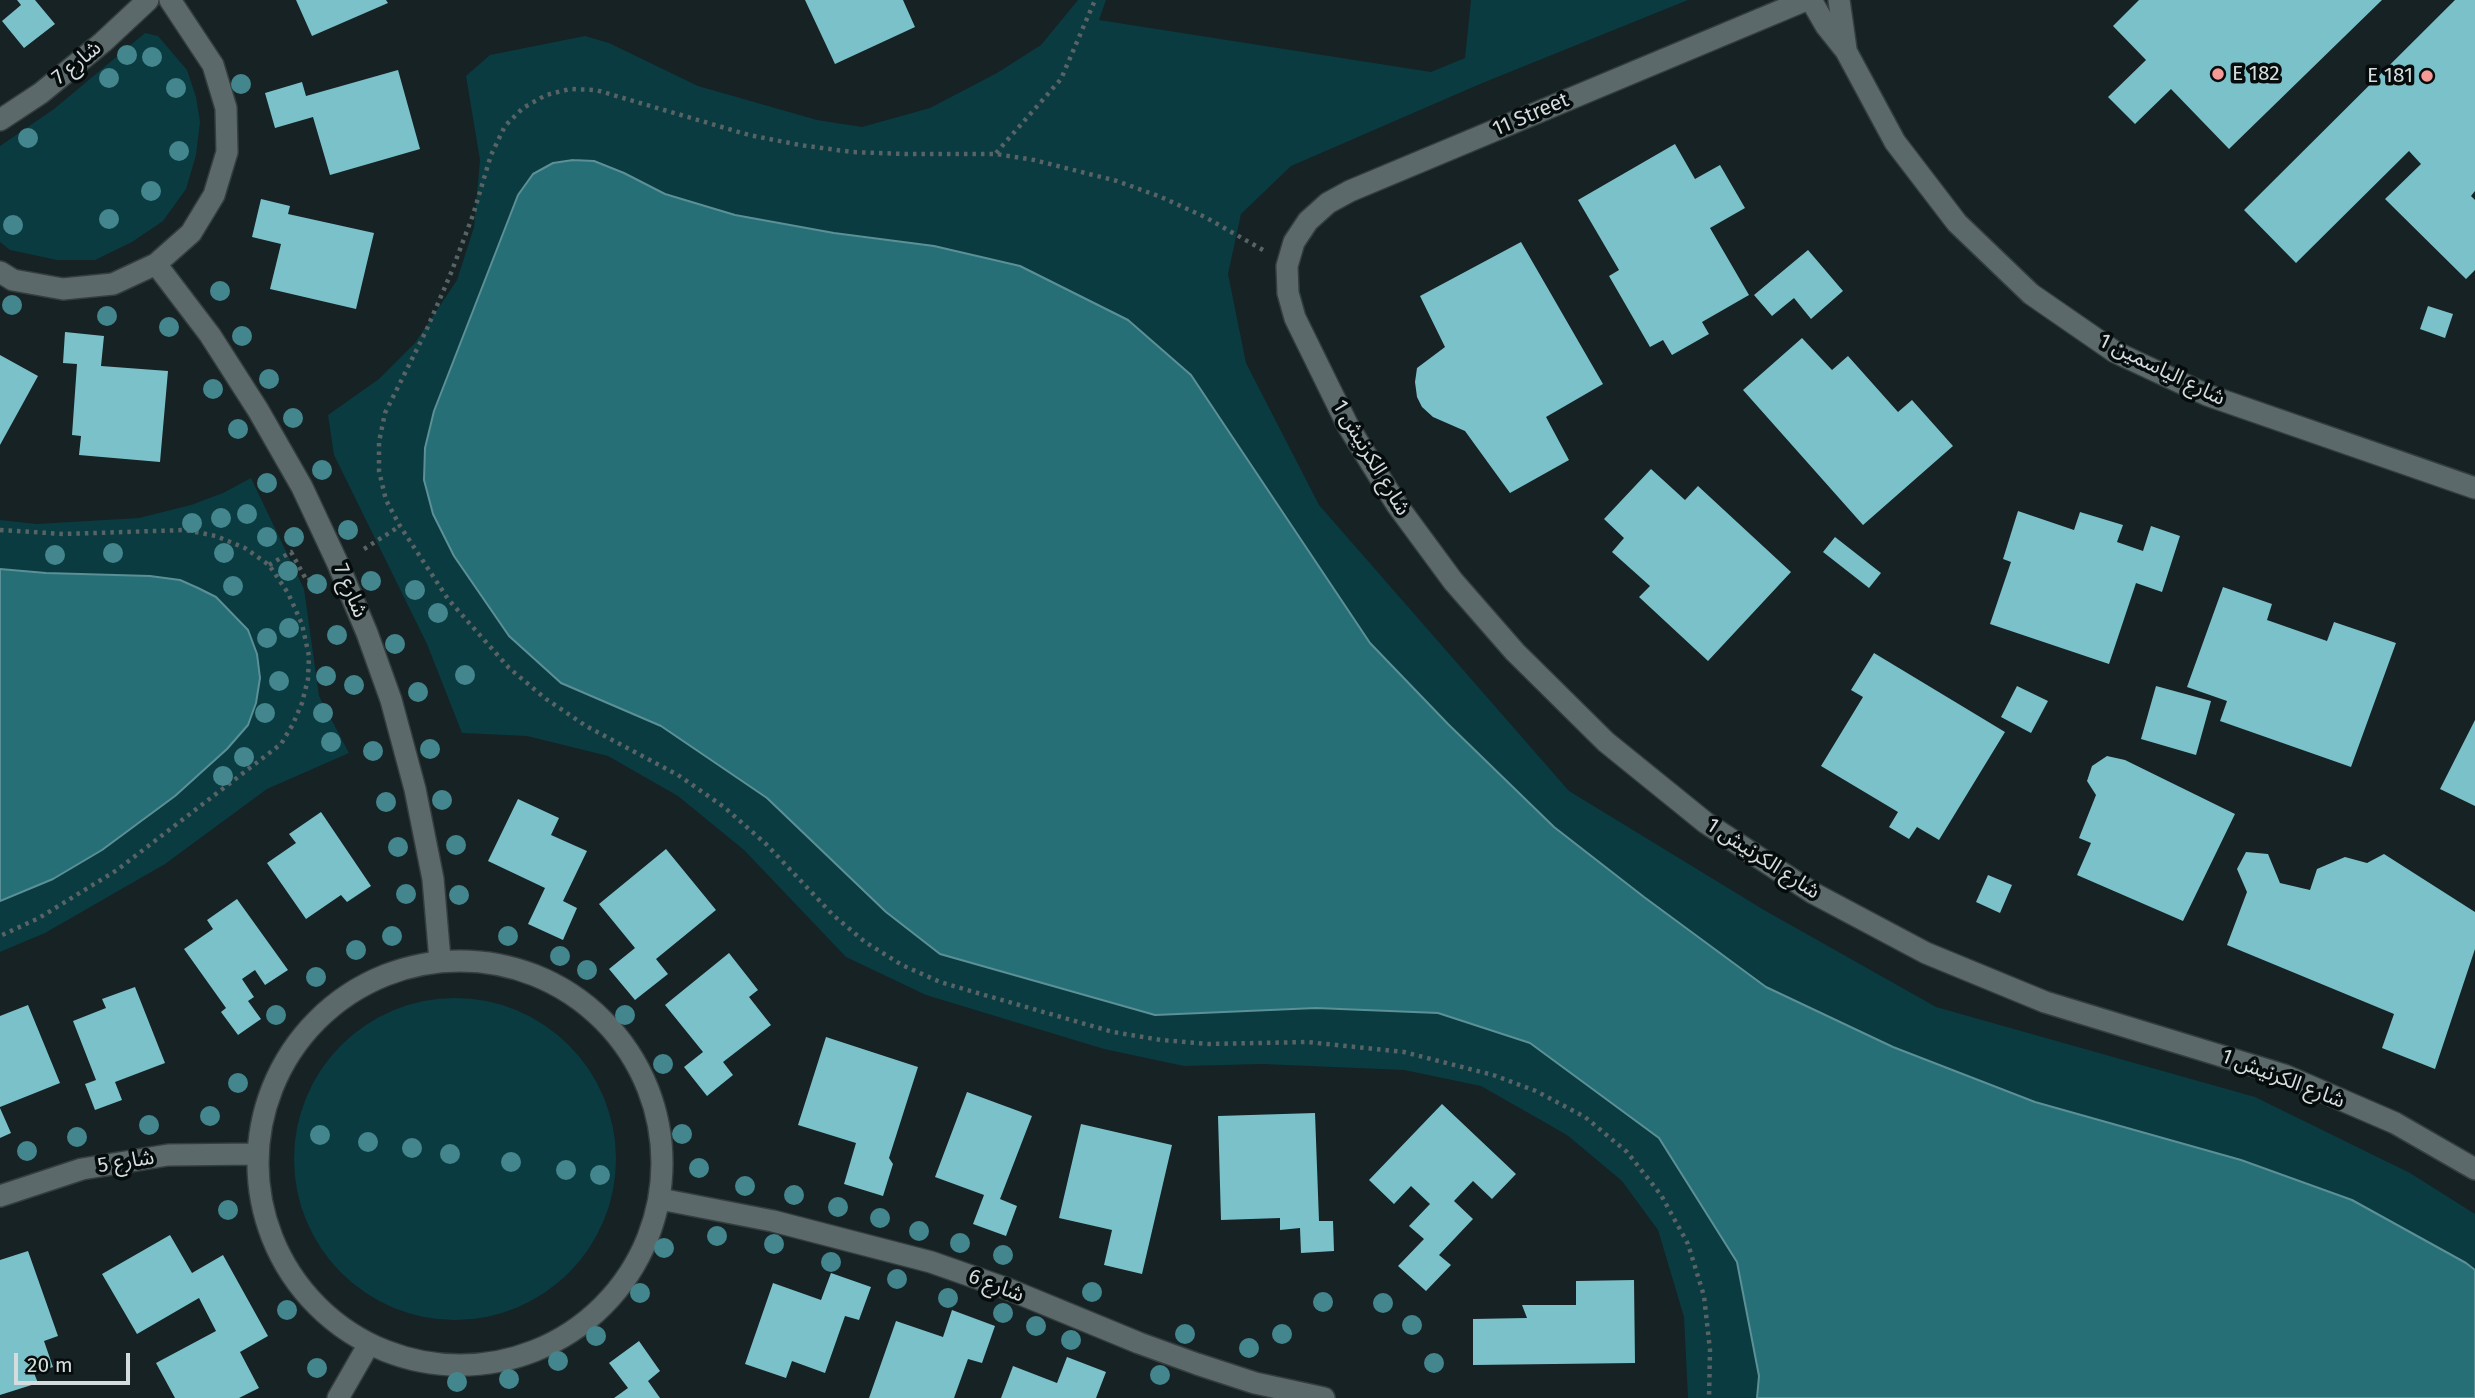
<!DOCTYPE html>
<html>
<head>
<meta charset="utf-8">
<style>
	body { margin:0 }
	#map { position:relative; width:2475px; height:1398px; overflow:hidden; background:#162224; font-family:"Fira Sans",sans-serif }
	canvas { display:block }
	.scale { position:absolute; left:14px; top:1353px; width:116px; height:32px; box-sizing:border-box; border:4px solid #d4dcdd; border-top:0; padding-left:9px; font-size:21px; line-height:24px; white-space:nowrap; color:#d4dcdd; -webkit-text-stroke:5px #060b0b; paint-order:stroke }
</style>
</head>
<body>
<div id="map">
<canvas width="2475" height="1398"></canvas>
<div class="scale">20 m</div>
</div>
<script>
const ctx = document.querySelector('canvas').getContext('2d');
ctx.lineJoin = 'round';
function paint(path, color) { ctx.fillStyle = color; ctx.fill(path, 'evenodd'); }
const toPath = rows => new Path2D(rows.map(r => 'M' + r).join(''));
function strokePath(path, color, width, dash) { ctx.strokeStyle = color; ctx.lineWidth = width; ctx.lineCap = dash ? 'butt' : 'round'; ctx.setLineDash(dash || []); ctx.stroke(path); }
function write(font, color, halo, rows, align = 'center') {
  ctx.font = font + ' "Fira Sans","Noto Sans Arabic",sans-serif'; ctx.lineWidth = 7; ctx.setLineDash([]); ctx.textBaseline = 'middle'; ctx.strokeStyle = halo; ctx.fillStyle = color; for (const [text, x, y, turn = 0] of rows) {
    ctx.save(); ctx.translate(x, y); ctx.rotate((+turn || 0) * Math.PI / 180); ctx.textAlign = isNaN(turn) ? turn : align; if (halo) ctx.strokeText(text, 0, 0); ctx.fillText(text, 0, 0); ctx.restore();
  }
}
const green = toPath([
	[1078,0,1106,0,1099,20,1431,72,1465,58,1471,0,1688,0,1480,84,1291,166,1241,214,1228,274,1246,363,1319,505,1569,791,1764,910,1936,1007,2255,1097,2410,1173,2475,1214,2475,1270,2352,1200,2241,1160,2035,1102,1893,1047,1765,987,1644,897,1554,827,1448,724,1370,643,1273,497,934,246,834,233,735,215,665,194,624,173,594,161,518,195,434,412,433,514,454,556,509,636,562,683,661,726,768,798,886,912,1316,1008,1438,1013,1530,1043,1659,1138,1737,1262,1759,1376,1757,1398,1688,1398,1684,1317,1658,1230,1622,1181,1567,1135,1481,1086,1404,1070,1263,1064,1184,1066,1104,1049,926,995,846,957,744,850,678,796,608,756,527,736,462,733,427,644,334,455,328,415,379,379,415,343,457,280,474,227,480,160,466,76,490,55,585,36,609,43,698,86,817,120,862,127,930,108,997,73,1041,45],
	[145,33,158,36,187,70,196,97,200,122,196,155,186,189,163,221,132,242,95,260,57,260,10,250,0,242,0,146,54,109],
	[251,478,304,589,319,696,349,753,267,789,165,864,45,933,0,952,0,901,53,879,142,822,203,772,248,725,216,597,180,580,150,576,46,573,0,569,0,520,37,524,139,518,191,505,223,493],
	'294 1159a161 161 0 1 1 322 0a161 161 0 1 1-322 0Z'
]);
const water = toPath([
	[573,160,594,161,624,173,665,194,735,215,834,233,934,246,1020,266,1128,320,1191,375,1370,643,1448,724,1554,827,1644,897,1766,987,1893,1047,2035,1102,2241,1160,2352,1200,2466,1263,2475,1270,2475,1398,1757,1398,1759,1376,1737,1262,1659,1138,1530,1043,1438,1013,1316,1008,1155,1015,940,954,886,912,767,798,661,726,561,683,509,636,454,556,433,514,424,480,425,448,434,411,518,195,533,174,553,163,573,160],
	[0,569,46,573,150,576,180,580,198,588,216,597,248,630,257,654,260,678,256,703,248,725,227,749,175,796,102,850,53,879,0,901,0,569]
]);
const building = toPath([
	[17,0,35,0,55,24,24,48,2,21,21,5],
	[296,0,386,0,388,3,312,36],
	[805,0,903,0,915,27,835,64],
	[2139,0,2382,0,2229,149,2171,89,2135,124,2108,97,2146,60,2113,26],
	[2455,0,2475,0,2475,191,2471,196,2475,200,2475,270,2466,279,2385,199,2421,164,2409,151,2296,263,2244,210],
	[398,70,420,149,330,175,313,117,275,128,265,93,302,82,306,96],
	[1675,144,1695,179,1720,165,1745,208,1710,228,1749,295,1702,322,1709,334,1672,355,1663,340,1650,347,1609,276,1619,270,1578,200],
	[261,199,290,206,288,214,374,233,356,309,270,289,281,244,252,237],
	[1521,242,1603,384,1546,417,1569,460,1510,493,1465,431,1433,417,1422,407,1417,397,1415,382,1417,368,1445,347,1420,296],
	[1808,250,1843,291,1811,319,1794,298,1772,316,1754,295],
	[2428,306,2453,314,2445,338,2420,329],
	[65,332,104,336,101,366,168,371,160,462,79,455,81,436,72,435,77,364,63,363],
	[1802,338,1832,370,1848,356,1898,412,1912,400,1953,446,1863,525,1743,390],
	[0,355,38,376,0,445],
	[1651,469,1685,500,1698,486,1791,572,1708,661,1639,597,1650,586,1612,552,1624,538,1604,519],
	[2018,511,2074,530,2080,512,2123,525,2117,542,2143,551,2151,526,2180,536,2162,592,2136,583,2109,664,1990,624,2011,562,2003,559],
	[1835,537,1881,573,1869,588,1823,552],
	[2223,587,2272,604,2267,620,2327,641,2334,622,2396,643,2351,767,2220,721,2227,701,2187,687],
	[1874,653,2005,732,1939,840,1917,827,1909,839,1889,827,1898,812,1821,766,1863,697,1851,690],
	[2017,686,2048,701,2031,733,2001,717],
	[2156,686,2211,701,2196,755,2141,739],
	[2475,720,2475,806,2440,789],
	[2107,756,2125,760,2235,814,2183,921,2077,875,2091,843,2079,838,2096,795,2087,781,2092,766],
	[518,799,559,818,551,835,587,851,563,901,577,908,563,940,528,924,545,888,488,861],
	[321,812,371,886,347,902,341,895,306,919,267,863,296,843,289,834],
	[666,849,716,910,656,959,668,974,635,1000,609,969,635,948,599,904],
	[2246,852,2268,854,2280,883,2310,890,2317,869,2345,857,2367,863,2384,854,2475,912,2475,949,2435,1069,2382,1048,2394,1014,2227,945,2247,892,2237,869],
	[1988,875,2012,885,2000,913,1976,902],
	[237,899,288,970,265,985,255,970,242,979,254,997,248,1001,261,1019,238,1035,221,1012,226,1008,184,949,213,929,207,920],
	[729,953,758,990,749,997,771,1025,723,1062,733,1075,707,1096,684,1067,703,1052,665,1005],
	[135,987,165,1063,115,1082,122,1100,95,1110,85,1084,96,1080,73,1021,106,1008,102,999],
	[28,1005,60,1083,0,1107,0,1016],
	[826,1037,918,1067,889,1158,893,1164,883,1196,844,1184,856,1143,798,1125],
	[967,1092,1032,1116,1000,1199,1017,1206,1006,1236,973,1224,984,1195,935,1177],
	[1442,1104,1516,1174,1492,1199,1473,1181,1454,1201,1473,1219,1439,1255,1451,1265,1426,1291,1398,1266,1424,1239,1409,1226,1430,1204,1411,1186,1394,1204,1369,1180],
	[0,1108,11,1133,0,1138],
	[1315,1113,1319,1221,1333,1221,1334,1251,1301,1253,1300,1228,1280,1230,1280,1218,1221,1220,1218,1116],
	[1081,1124,1172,1145,1142,1274,1104,1265,1112,1230,1059,1218],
	[170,1235,192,1273,223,1255,268,1336,240,1352,259,1388,239,1398,175,1398,156,1363,216,1331,199,1298,137,1334,102,1274],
	[28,1251,58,1336,44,1341,53,1367,34,1373,38,1383,0,1395,0,1260],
	[831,1273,871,1287,859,1320,845,1316,825,1373,792,1361,786,1378,745,1364,773,1283,821,1300],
	[1634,1280,1635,1363,1473,1365,1473,1319,1527,1318,1522,1305,1576,1305,1576,1281],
	[952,1310,995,1326,982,1363,968,1359,954,1398,869,1398,896,1321,943,1337],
	[639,1341,660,1371,648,1381,660,1398,614,1398,628,1388,609,1363],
	[1067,1357,1106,1372,1096,1398,1001,1398,1013,1366,1057,1383]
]);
const path = toPath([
	[996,153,1061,79,1095,0],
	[1263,250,1205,217,1161,197,1117,181,1034,160,996,154,905,154,852,152,800,145,749,135,596,90,570,89,546,95,523,108,505,126,491,155,473,215,451,273,426,331,385,413,379,442,379,471,386,500,400,526,448,599,509,668,546,699,586,726,678,775,724,807,766,844,833,915,865,942,902,965,940,982,981,994,1113,1032,1161,1040,1209,1044,1307,1042,1404,1052,1493,1075,1536,1091,1585,1117,1627,1152,1661,1195,1688,1244,1704,1296,1710,1350,1709,1398],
	[0,530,64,534,185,530,216,536,245,548,269,565,288,593,302,624,309,656,308,679,302,703,293,724,281,744,117,870,39,918,0,936],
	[364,549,400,526],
	[269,565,291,552,307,581,311,579]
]);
const minor = toPath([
	[1806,0,1350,191,1328,203,1308,221,1294,242,1287,266,1288,293,1295,318,1348,426,1397,505,1453,581,1515,652,1606,742,1706,823,1813,893,1926,953,2045,1002,2284,1075,2395,1123,2475,1169],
	[1811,0,1826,26,1846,51,1895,142,1957,223,2031,294,2115,352,2207,395,2475,488],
	[1839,0,1846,49],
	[0,120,41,93,103,42,148,0],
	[156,264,210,335,258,410,302,487,338,564,367,633,391,700,415,789,433,879,440,960],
	[0,272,13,280,63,289,113,284,156,264,191,233,214,195,227,152,226,108,213,65,170,0],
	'258 1163a202 202 0 1 1 404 0a202 202 0 1 1-404 0Z',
	[0,1196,82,1169,168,1155,256,1154],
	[660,1199,773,1221,931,1262,1008,1289,1139,1343,1197,1364,1255,1383,1324,1398],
	[338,1398,369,1344]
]);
const trees = [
	[127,55],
	[152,57],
	[109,78],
	[241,84],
	[176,88],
	[28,138],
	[179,151],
	[151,191],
	[109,219],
	[13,225],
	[220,291],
	[12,305],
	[107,316],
	[169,327],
	[242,336],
	[269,379],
	[213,389],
	[293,418],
	[238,429],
	[322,470],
	[267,483],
	[247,514],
	[221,518],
	[192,523],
	[348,530],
	[267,537],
	[294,537],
	[113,553],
	[224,553],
	[55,555],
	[288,571],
	[371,581],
	[317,584],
	[233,586],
	[415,590],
	[438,613],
	[289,628],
	[337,635],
	[267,638],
	[395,644],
	[465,675],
	[326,676],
	[279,681],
	[354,685],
	[418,692],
	[265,713],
	[323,713],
	[331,742],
	[430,749],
	[373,751],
	[244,757],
	[223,776],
	[442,800],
	[386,802],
	[456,845],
	[398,847],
	[406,894],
	[459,895],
	[392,936],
	[508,936],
	[356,950],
	[560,956],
	[587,970],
	[316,977],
	[276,1015],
	[625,1015],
	[663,1064],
	[238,1083],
	[210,1116],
	[149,1125],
	[682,1134],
	[320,1135],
	[77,1137],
	[368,1142],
	[412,1148],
	[27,1151],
	[450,1154],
	[511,1162],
	[699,1168],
	[566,1170],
	[600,1175],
	[745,1186],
	[794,1195],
	[838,1207],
	[228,1210],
	[880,1218],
	[919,1231],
	[717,1236],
	[960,1243],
	[774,1244],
	[664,1248],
	[1003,1255],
	[831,1262],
	[897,1279],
	[1092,1292],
	[640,1293],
	[948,1298],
	[1323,1302],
	[1383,1303],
	[287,1310],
	[1003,1313],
	[1412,1325],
	[1036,1326],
	[1185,1334],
	[1282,1334],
	[596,1336],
	[1071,1340],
	[1249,1348],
	[558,1361],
	[1434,1363],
	[317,1368],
	[1160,1375],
	[509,1379],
	[457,1382]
];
const markers = [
	[2218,74,7,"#f59b97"],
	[2427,76,7,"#f59b97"]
];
const streetNames = [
	["شارع 7",77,63,-39],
	["11 Street",1531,115,-23],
	["شارع الياسمين 1",2162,370,26],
	["شارع الكرنيش 1",1371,458,59],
	["شارع 7",350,591,67],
	["شارع الكرنيش 1",1763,859,33],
	["شارع الكرنيش 1",2283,1079,21],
	["شارع 5",126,1162,-9],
	["شارع 6",996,1286,21]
];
const poiNames = [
	["E 182",2232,74],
	["E 181",2413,76,"right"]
];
paint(green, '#0a3b40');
paint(water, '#276f77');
strokePath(water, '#5b9096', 2);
paint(building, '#7bc1ca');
strokePath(minor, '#353e3f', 24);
strokePath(path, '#586365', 4.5, [3.5, 5]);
strokePath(minor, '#5b696b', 21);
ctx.fillStyle = '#44868e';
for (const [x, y] of trees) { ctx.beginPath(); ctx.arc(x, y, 10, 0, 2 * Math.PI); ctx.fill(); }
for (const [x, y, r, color] of markers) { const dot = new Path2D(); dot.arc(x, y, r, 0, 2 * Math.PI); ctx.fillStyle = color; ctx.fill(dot); strokePath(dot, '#060b0b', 2.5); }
write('21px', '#d4dcdd', '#060b0b', streetNames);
write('21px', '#d4dcdd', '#060b0b', poiNames, 'left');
</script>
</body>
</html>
